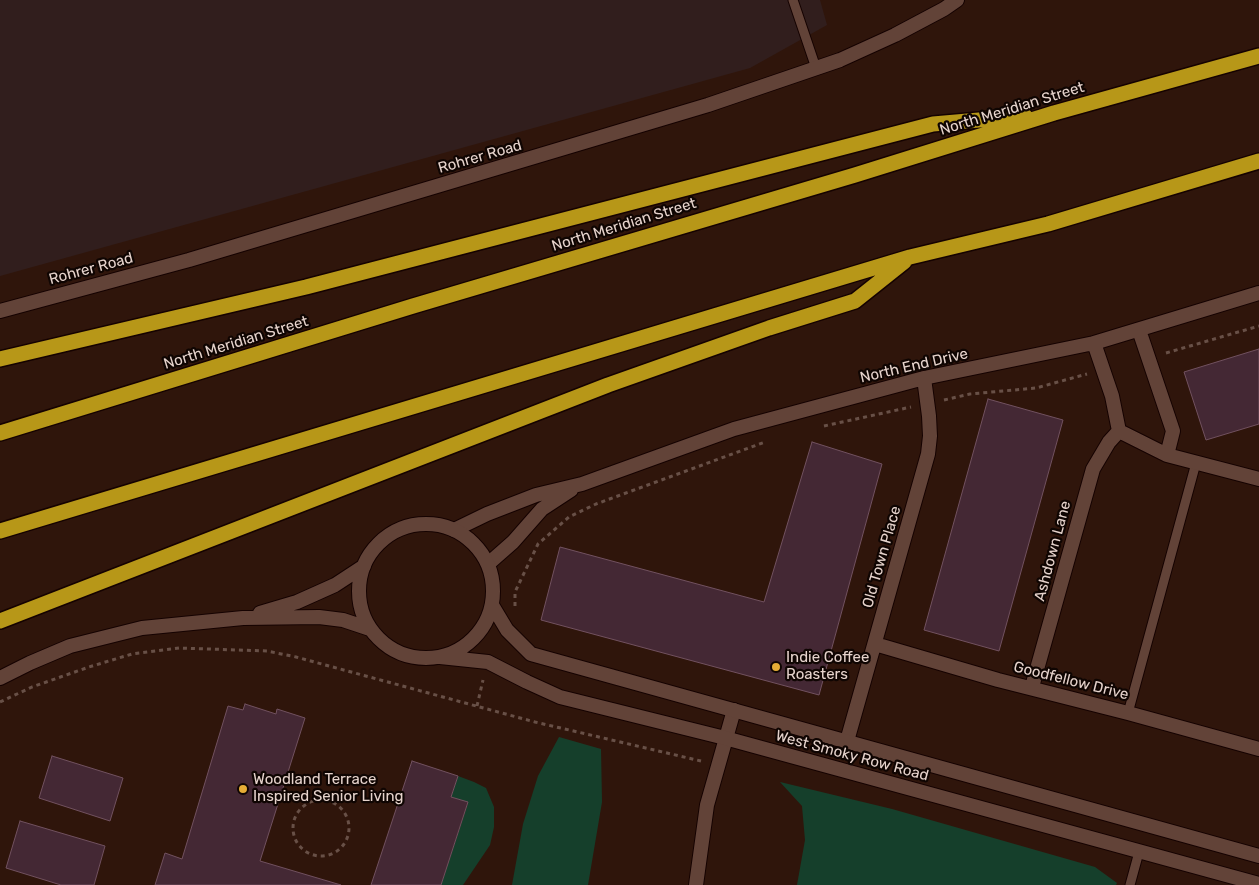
<!DOCTYPE html>
<html>
<head>
<meta charset="utf-8">
<style>
	body { margin:0 }
	canvas { display:block; background:#2f150b }
</style>
</head>
<body>
<canvas width="1259" height="885"></canvas>
<script>
const ctx = document.querySelector('canvas').getContext('2d');
ctx.lineJoin = 'round';
function paint(path, color) { ctx.fillStyle = color; ctx.fill(path, 'evenodd'); }
const toPath = rows => new Path2D(rows.map(r => 'M' + r).join(''));
function strokePath(path, color, width, dash) { ctx.strokeStyle = color; ctx.lineWidth = width; ctx.lineCap = dash ? 'butt' : 'round'; ctx.setLineDash(dash || []); ctx.stroke(path); }
function write(font, color, halo, rows, align = 'center') {
  ctx.font = font + ' Rubik,sans-serif'; ctx.lineWidth = 4.5; ctx.setLineDash([]); ctx.textBaseline = 'middle'; ctx.strokeStyle = halo; ctx.fillStyle = color; for (const [text, x, y, turn = 0] of rows) {
    ctx.save(); ctx.translate(x, y); ctx.rotate((+turn || 0) * Math.PI / 180); ctx.textAlign = isNaN(turn) ? turn : align; if (halo) ctx.strokeText(text, 0, 0); ctx.fillText(text, 0, 0); ctx.restore();
  }
}
const commercial = toPath([
	[0,0,820,0,827,25,750,68,0,276]
]);
const green = toPath([
	[559,737,601,749,602,802,588,885,512,885,523,824,538,776],
	[458,776,474,782,486,788,494,807,494,827,490,845,463,885,441,885,468,803,451,797],
	[780,782,892,809,1095,867,1117,883,1116,885,797,885,805,840,802,806]
]);
const building = toPath([
	[1259,349,1259,424,1206,440,1184,372,1259,349],
	[988,399,1063,420,999,651,924,630,988,399],
	[812,442,882,464,819,695,541,620,560,547,764,602,812,442],
	[245,704,276,714,277,709,305,718,260,861,341,885,155,885,165,853,182,859,228,706,243,710,245,704],
	[52,756,123,778,110,821,39,798,52,756],
	[412,761,458,776,451,797,468,802,441,885,371,885,412,761],
	[20,821,105,846,94,885,61,885,6,868,20,821]
]);
const path = toPath([
	[1166,353,1259,326],
	[944,400,970,394,1036,388,1087,374],
	[824,426,911,407],
	[515,606,515,592,538,544,569,517,596,504,765,442],
	[0,702,32,687,89,667,132,654,179,648,267,651,296,657,535,722,701,761],
	[477,706,483,680],
	'293 828a28 28 0 1 1 56 0a28 28 0 1 1-56 0Z'
]);
const service = toPath([
	[793,0,816,68],
	[1128,713,1196,463],
	[1130,885,1139,852]
]);
const minor = toPath([
	[0,311,189,260,708,105,840,60,895,35,944,9,957,0],
	[1139,330,1173,431,1167,455],
	[1094,343,1112,396,1119,431,1167,455,1259,479],
	[454,530,487,514,536,495,582,484,734,429,924,378,1094,343,1259,293],
	[488,564,513,542,542,509,571,490],
	[875,644,998,680,1128,713,1259,749],
	[1032,687,1093,469,1109,442,1119,431],
	[847,741,928,454,930,436,929,416,924,378],
	[696,885,707,805,734,710]
]);
const tertiary = toPath([
	'359 591a67 67 0 1 1 134 0a67 67 0 1 1-134 0Z',
	[492,605,507,630,531,654,1259,856],
	[260,613,297,602,335,585,364,566],
	[440,657,488,662,527,682,560,697,725,738,1259,884],
	[0,678,30,663,70,646,142,628,243,618,319,617,343,620,370,629]
]);
const motorway = toPath([
	[0,359,306,287,933,124,1025,116],
	[0,433,413,306,855,175,1054,113,1259,56],
	[0,531,910,257,1048,224,1259,161],
	[0,621,608,385,769,328,855,301,904,262]
]);
const markers = [
	[776,667,5,"#e6ad36"],
	[243,789,5,"#e6ad36"]
];
const streetNames = [
	["North Meridian Street",1012,109,-17],
	["Rohrer Road",480,157,-16],
	["North Meridian Street",624,225,-17],
	["Rohrer Road",91,269,-15],
	["North Meridian Street",236,343,-17],
	["North End Drive",914,366,-13],
	["Ashdown Lane",1053,551,-75],
	["Old Town Place",882,557,-74],
	["Goodfellow Drive",1071,681,14],
	["West Smoky Row Road",852,756,15]
];
const poiNames = [
	["Indie Coffee",786,658],
	["Roasters",786,675],
	["Woodland Terrace",253,780],
	["Inspired Senior Living",253,797]
];
paint(commercial, '#311e1d');
paint(green, '#153f2b');
paint(building, '#442834');
strokePath(building, '#71515f', 1);
strokePath(service, '#150200', 11);
strokePath(minor, '#150200', 16);
strokePath(tertiary, '#150200', 16);
strokePath(motorway, '#150200', 18);
strokePath(path, '#685047', 3, [4, 4]);
strokePath(service, '#624338', 9);
strokePath(minor, '#624338', 14);
strokePath(tertiary, '#624338', 14);
strokePath(motorway, '#b79718', 15);
for (const [x, y, r, color] of markers) { const dot = new Path2D(); dot.arc(x, y, r, 0, 2 * Math.PI); ctx.fillStyle = color; ctx.fill(dot); strokePath(dot, '#0f0502', 2); }
write('15px', '#e6d3cc', '#0f0502', streetNames);
write('15px', '#e6d3cc', '#0f0502', poiNames, 'left');
</script>
</body>
</html>
